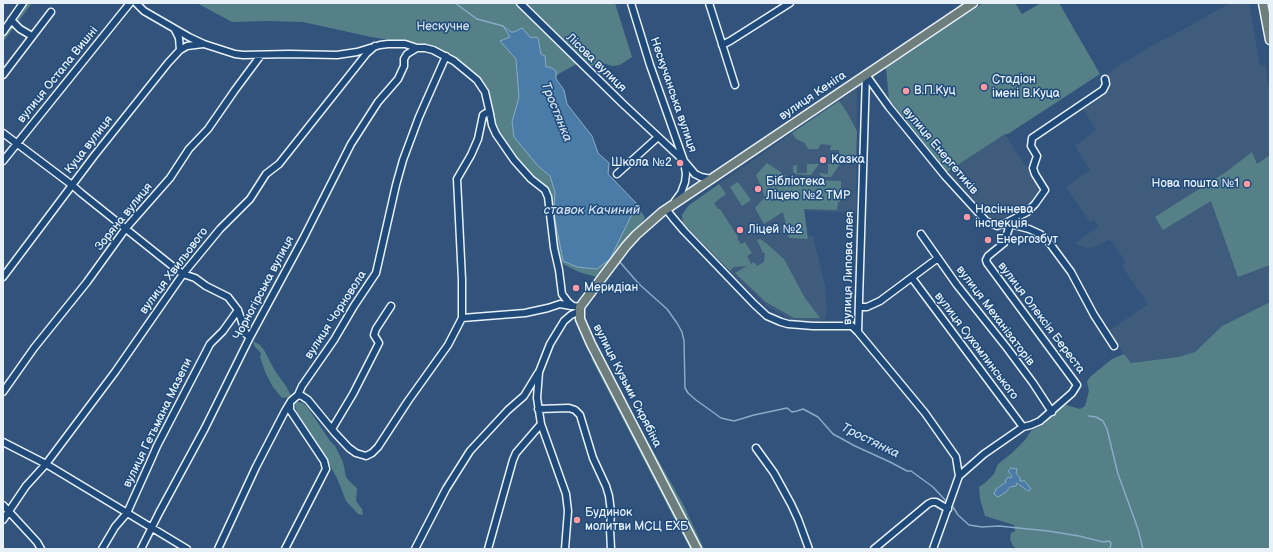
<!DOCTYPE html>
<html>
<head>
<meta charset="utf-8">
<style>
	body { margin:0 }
	#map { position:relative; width:1273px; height:552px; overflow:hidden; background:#32547c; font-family:"Balsamiq Sans",sans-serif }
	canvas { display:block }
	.frame { position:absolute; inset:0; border:4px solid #e8f1f8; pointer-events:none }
</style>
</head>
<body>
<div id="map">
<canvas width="1273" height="552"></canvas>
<div class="frame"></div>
</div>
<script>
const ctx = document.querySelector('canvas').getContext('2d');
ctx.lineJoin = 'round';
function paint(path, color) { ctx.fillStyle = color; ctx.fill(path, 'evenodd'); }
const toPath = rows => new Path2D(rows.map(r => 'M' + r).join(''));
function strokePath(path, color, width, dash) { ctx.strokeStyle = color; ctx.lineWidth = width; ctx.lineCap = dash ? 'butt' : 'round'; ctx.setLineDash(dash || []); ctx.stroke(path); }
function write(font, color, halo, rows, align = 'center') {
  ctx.font = font + ' "Balsamiq Sans",sans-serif'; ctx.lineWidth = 3; ctx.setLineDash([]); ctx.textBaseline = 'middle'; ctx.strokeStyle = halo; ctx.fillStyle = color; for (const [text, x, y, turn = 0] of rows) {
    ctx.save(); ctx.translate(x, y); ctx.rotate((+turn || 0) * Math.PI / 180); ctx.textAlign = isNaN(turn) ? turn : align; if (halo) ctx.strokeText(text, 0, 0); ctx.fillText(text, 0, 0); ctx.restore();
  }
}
const built = toPath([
	[1230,3,1249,3,1260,66,1265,65,1270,95,1270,302,1222,326,1195,352,1178,357,1131,363,1109,331,1148,304,1122,266,1126,262,1110,239,1094,247,1086,248,1075,243,1099,226,1094,220,1090,222,1066,187,1090,170,1075,146,1096,130,1081,106,1110,87,1110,81,1106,74,1153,45,1190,26],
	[857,88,856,213,789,210,790,236,813,236,825,285,827,311,825,319,820,321,811,322,792,320,767,306,739,280,684,225,682,221,682,215,690,204],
	[1005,134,1043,193,997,222,993,221,986,213,985,214,966,193,967,192,964,188,961,185,956,184,947,172]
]);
const green = toPath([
	[26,3,32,3,3,42,3,35],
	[197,3,615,3,632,57,620,65,612,66,602,63,592,66,584,60,562,72,556,76,556,79,564,90,567,104,592,136,598,153,609,163,608,174,637,204,645,218,600,278,579,272,563,264,556,253,553,208,548,188,512,158,498,132,488,94,460,62,444,52,417,44,371,37,303,22,268,21,232,22],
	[983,3,1015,3,1022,14,1041,3,1059,3,1100,74,1008,134,1005,134,947,172,889,99,886,68],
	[839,101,848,114,857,131,856,159,839,159,839,150,830,150,831,145,821,144,818,149,808,149,805,143,796,139,792,133],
	[1252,152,1257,164,1270,155,1270,265,1238,277,1211,201,1163,230,1155,217,1226,172],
	[767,163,791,179,841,181,841,200,838,203,837,210,804,209,808,239,789,238,783,212,764,224,755,208,765,197,756,175],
	[807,164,819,164,811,175,796,174,793,172,793,167,795,165,797,165,797,173,807,173],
	[828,164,840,164,831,177,822,177,819,173,828,174],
	[738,182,751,200,742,206,730,187],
	[719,184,726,194,714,203,718,209,720,209,738,237,737,238,741,244,745,242,752,253,747,256,751,264,754,262,757,266,764,262,765,253,763,253,757,240,760,239,766,243,784,259,805,298,820,318,794,318,766,302,735,273,747,266,734,267,730,271,683,223,682,215,688,206],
	[1270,302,1270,549,1017,549,1013,546,1010,539,1011,533,1015,531,1014,525,985,516,980,499,979,487,985,483,994,474,998,464,1012,453,1025,440,1031,431,1046,423,1046,419,1063,404,1080,409,1085,406,1089,391,1087,382,1090,377,1112,359,1124,354,1131,363,1178,357,1195,352,1222,326],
	[1008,471,1016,473,1020,478,1020,481,1028,491,1016,483,1002,495,999,487,1011,478,1012,476],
	[253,341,260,345,264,350,275,371,286,386,290,394,297,402,303,403,308,408,330,441,335,446,343,462,346,477,350,482,357,488,356,501,362,509,363,515,358,514,346,501,337,478,321,450,297,412,295,405,289,397,282,398,273,387,266,374,260,357,261,353,255,347],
	[595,357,695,549,690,549,591,358],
	[620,392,684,506,704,549,700,549]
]);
const water = toPath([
	[503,26,511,32,514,32,522,28,531,38,534,37,538,38,541,54,545,56,546,67,550,67,556,71,556,79,564,90,567,104,592,136,598,153,609,163,608,174,637,204,610,259,597,269,577,267,563,261,554,214,555,192,550,176,538,166,514,137,512,122,519,97,516,59,500,41,510,37,503,26],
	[1011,468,1017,469,1016,473,1020,478,1020,481,1025,481,1031,489,1028,491,1017,483,1016,486,1010,487,1006,492,998,497,994,494,996,489,1006,482,1005,481,1008,477,1011,478,1012,476,1008,471,1011,468]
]);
const stream = toPath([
	[455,3,477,19,503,26],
	[619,261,639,284,667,309,677,323,682,332,684,341,685,388,688,393,696,400,721,418,734,421,754,415,787,408,792,412,797,411,803,409,818,417,833,434,855,446,890,462,907,471,911,471,933,487,946,501],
	[1089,416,1096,417,1103,421,1107,429,1118,474,1138,529,1143,549],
	[953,507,958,515,969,525,982,527,999,526,1048,531,1079,536,1103,542,1109,541,1111,543,1110,549]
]);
const minor = toPath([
	[136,3,144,11,189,37,204,44,235,54,243,55,289,54,337,55,357,52,380,45,388,44,405,44,417,48,425,48,433,50,454,61,477,80,485,92,490,114],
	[520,3,622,103,684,161,686,174,685,182,681,193,675,201],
	[631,3,650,65,684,161,695,174,701,177,711,179],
	[709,3,735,85],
	[11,20,20,29,32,36],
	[175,30,179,38,180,50],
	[3,32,23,3],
	[722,45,730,41,790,3],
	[3,75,51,12],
	[866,75,858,332,925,413,956,457,959,476,933,549],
	[866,75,889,107,945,176,986,221,997,226,1006,223,1029,229,1040,234,1048,241,1071,272,1094,315,1114,346],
	[3,133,72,185,81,193,176,269,183,274,195,278,206,286,228,297,238,310,246,334,250,337],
	[3,161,130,3],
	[617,174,658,137],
	[666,209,673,218,684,231,754,304,767,316,781,322,788,324,813,326,852,326,858,332],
	[1006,223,1027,212,1035,204,1045,190,1035,174,1033,168,1037,156,1031,146,1032,138,1103,90,1106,84,1105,79],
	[921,234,957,285,1007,348,1033,383,1052,412],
	[3,277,94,156,168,63,180,50,187,46,203,44],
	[912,278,1023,427],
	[859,307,867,307,880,301,938,258],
	[462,318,525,313,548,308,560,304,571,306],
	[3,392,34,348,87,282,126,228,170,178,189,149,208,129,235,90,261,55],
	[298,395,302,396,308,400,335,433,349,448,356,453,366,456,372,453,378,447,408,401,448,345,462,318,462,280,457,179,471,155,478,139,483,115,486,113,490,114,492,125,496,134,514,160,531,179,545,190,548,197,554,248,559,270,562,294,568,302,573,306,580,307],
	[538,409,569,408,575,410,580,415,593,458,606,486,609,496,611,512,610,529,611,549],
	[332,429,353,394,379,343,374,335,376,329,391,306],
	[3,442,46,464,187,549],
	[756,448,774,473,791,504,798,519,809,549],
	[959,476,984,454,1023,427,1031,425,1040,421,1072,393,1077,385,987,263,986,260,988,256,1004,243,1010,225],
	[3,505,37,542,41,549],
	[3,520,26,486,46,464,115,372,183,274,220,229,250,199,266,174,279,164,367,53,375,46],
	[102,549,115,527,127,513,150,462,157,446,210,344,223,331,238,310],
	[141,549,159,513,205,428,250,337,303,239,351,144,378,102,398,79,404,66,404,59,407,54,417,48],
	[218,549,256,467,285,411,291,401,298,395,302,386,334,340,354,306,376,273,396,185,403,160,419,117,446,56],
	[285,549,326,469,324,461,290,410,290,403],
	[415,549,446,489,470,451,508,410,524,396,538,373],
	[488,549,513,460,516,453,541,424],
	[565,549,568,511,566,494,541,424,537,398,539,372,550,344,564,321,571,315,580,311],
	[874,549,928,504,932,502,936,502,948,509]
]);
const major = toPath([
	[1263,3,1270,40],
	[697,549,591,344,580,319,580,307,626,246,636,235,662,212,973,3]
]);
const markers = [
	[984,87,4,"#ff9aa2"],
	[906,91,4,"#ff9aa2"],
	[823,160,4,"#ff9aa2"],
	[680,163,4,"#ff9aa2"],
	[1247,184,4,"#ff9aa2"],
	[758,189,4,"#ff9aa2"],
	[967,217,4,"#ff9aa2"],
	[740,230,4,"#ff9aa2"],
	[988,240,4,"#ff9aa2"],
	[576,288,4,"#ff9aa2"],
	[577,520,4,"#ff9aa2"]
];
const parkNames = [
	["Нескучне",443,27]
];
const streetNames = [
	["Лісова вулиця",596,63,44],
	["вулиця Остапа Вишні",58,75,-51],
	["Нескучанська вулиця",673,95,71],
	["вулиця Кеніга",813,96,-34],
	["Куца вулиця",89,145,-52],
	["вулиця Енергетиків",940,151,50],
	["Зоряна вулиця",124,217,-51],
	["вулиця Липова алея",849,268,-89],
	["вулиця Хвильового",174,271,-53],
	["Чорногірська вулиця",264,288,-62],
	["вулиця Чорновола",336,315,-57],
	["вулиця Механізаторів",995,316,53],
	["вулиця Олексія Береста",1041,318,53],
	["вулиця Сухомлинського",976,346,53],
	["вулиця Кузьми Скрябіна",627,386,63],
	["вулиця Гетьмана Мазепи",158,423,-64]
];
const poiNames = [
	["Стадіон",992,80],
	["імені В.Куца",992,94],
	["В.П.Куц",914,91],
	["Казка",831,160],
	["Школа №2",672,163,"right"],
	["Бібліотека",766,182],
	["Ліцею №2 ТМР",766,196],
	["Нова пошта №1",1239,184,"right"],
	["Насіннева",975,210],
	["інспекція",975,224],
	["Ліцей №2",748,230],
	["Енергозбут",996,240],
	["Меридіан",584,288],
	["Будинок",585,513],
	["молитви МСЦ ЕХБ",585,527]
];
const waterNames = [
	["Тростянка",556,112,68],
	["ставок Качиний",592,211],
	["Тростянка",870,441,26]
];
paint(built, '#405c7d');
paint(green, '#558087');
paint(water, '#4a7ca7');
strokePath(water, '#89abc7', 1);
strokePath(stream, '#89abc7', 1.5);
strokePath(minor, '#e8f1f8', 9);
strokePath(major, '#e8f1f8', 11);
strokePath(minor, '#1f4a7a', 6);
strokePath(major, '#6d7e7c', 8);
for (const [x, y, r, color] of markers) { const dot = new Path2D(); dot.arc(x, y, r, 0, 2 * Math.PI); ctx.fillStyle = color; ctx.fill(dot); strokePath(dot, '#1f4a7a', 1.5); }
write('12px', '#d2e0e7', '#1f4a7a', parkNames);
write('12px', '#e8f1f8', '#1f4a7a', streetNames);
write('12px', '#e8f1f8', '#1f4a7a', poiNames, 'left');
write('italic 13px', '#d0dfec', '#1f4a7a', waterNames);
</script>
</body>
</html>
